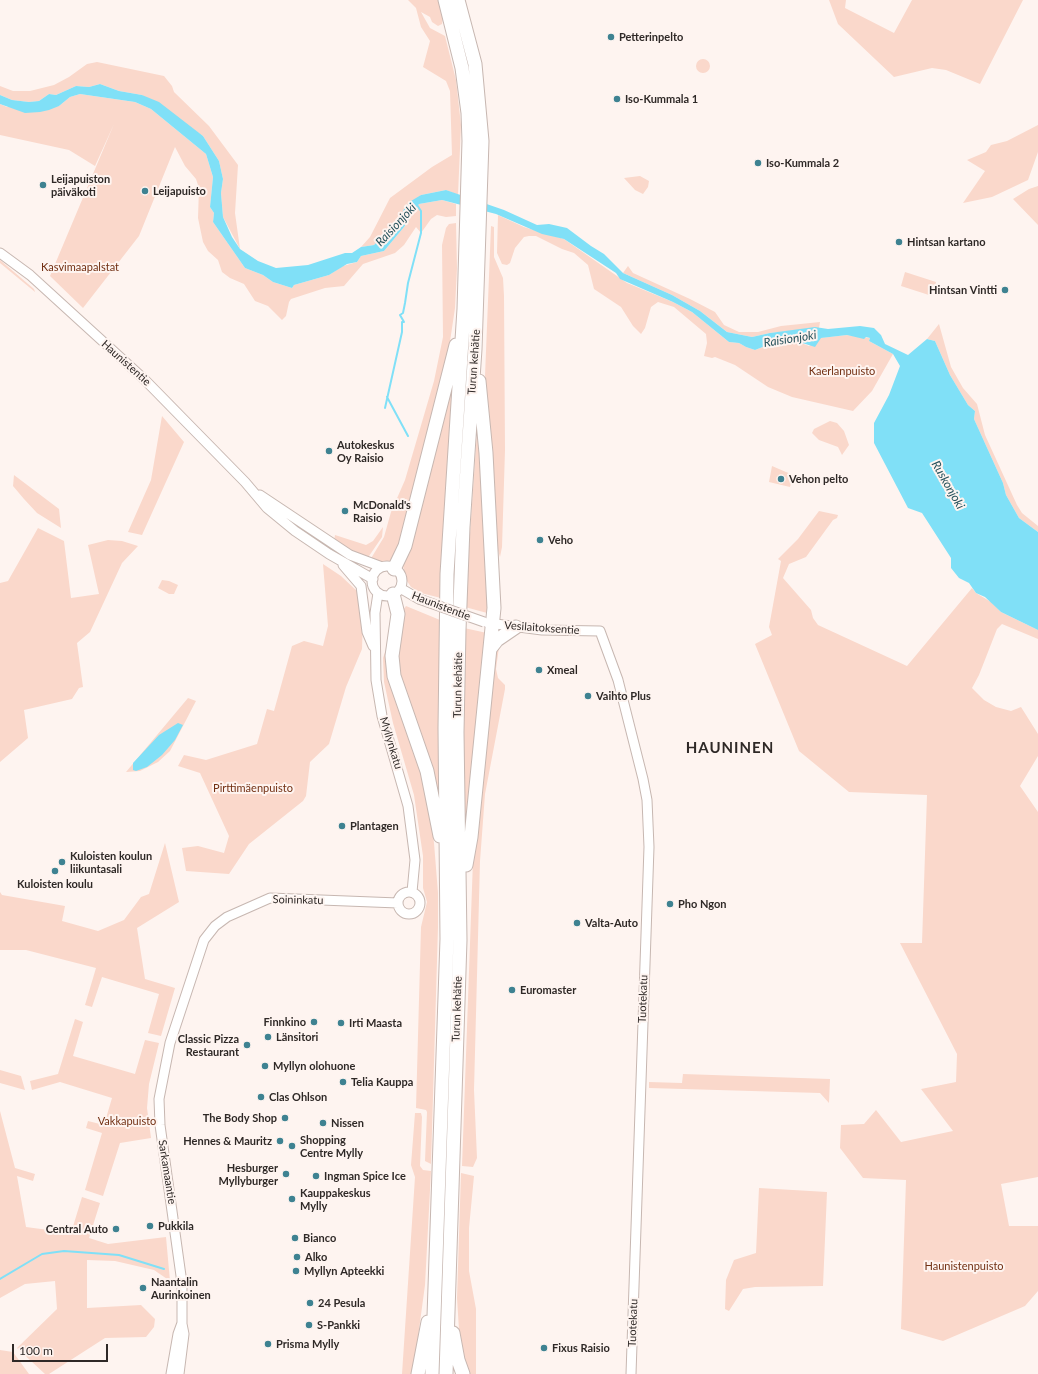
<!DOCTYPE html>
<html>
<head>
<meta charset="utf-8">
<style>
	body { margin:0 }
	#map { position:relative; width:1038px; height:1374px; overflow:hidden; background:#fef4f0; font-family:Lato,sans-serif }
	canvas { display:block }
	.scale { position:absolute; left:12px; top:1344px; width:96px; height:18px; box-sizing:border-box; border:2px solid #2f2927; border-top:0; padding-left:5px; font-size:12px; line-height:14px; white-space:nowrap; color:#2f2927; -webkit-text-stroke:3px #fef4f0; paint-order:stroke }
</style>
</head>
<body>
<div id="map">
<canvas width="1038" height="1374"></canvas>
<div class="scale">100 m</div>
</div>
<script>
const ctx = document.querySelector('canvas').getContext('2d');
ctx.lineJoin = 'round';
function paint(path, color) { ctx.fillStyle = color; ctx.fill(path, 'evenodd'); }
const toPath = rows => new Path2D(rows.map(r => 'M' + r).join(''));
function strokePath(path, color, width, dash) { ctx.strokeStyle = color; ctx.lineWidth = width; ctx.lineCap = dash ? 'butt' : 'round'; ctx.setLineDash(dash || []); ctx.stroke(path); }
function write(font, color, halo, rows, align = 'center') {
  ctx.font = font + ' Lato,sans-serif'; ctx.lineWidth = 4; ctx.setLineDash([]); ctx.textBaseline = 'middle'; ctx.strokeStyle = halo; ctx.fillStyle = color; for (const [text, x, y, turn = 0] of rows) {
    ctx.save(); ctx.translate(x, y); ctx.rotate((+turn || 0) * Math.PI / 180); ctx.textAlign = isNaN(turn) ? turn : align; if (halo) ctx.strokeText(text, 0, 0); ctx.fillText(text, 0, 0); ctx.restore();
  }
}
const green = toPath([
	[408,0,438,0,443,19,442,24,438,26,432,22,430,17,421,12,430,28,445,36,456,80,461,125,458,195,446,190,421,195,404,209,399,220,392,224,380,241,374,245,361,247,370,237,390,198,432,167,452,155,450,91,446,81,423,67,430,41,421,27,416,8],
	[829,0,846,0,845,8,894,33,912,0,1023,0,980,84,946,70,932,68,894,77,838,24],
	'696 66a7 7 0 1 1 14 0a7 7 0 1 1-14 0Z',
	[97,62,164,76,172,86,174,92,209,126,238,165,235,213,240,249,223,217,221,193,223,179,219,161,203,136,142,95,119,91,100,84,89,87,76,86,56,95,49,94,39,101,29,102,12,100,0,95,0,86,13,91,30,91,54,85,69,77,87,64],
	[80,94,135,102,151,109,206,154,213,177,210,207,214,213,213,222,245,268,263,275,273,282,292,288,294,285,329,275,343,266,357,262,361,256,384,251,404,227,419,204,442,200,456,204,456,216,446,217,437,215,431,219,421,233,416,227,404,245,395,253,363,264,344,286,325,288,291,299,289,302,286,316,282,320,268,306,255,301,244,284,230,278,222,272,218,260,208,251,203,242,198,218,199,188,196,179,185,166,175,147,139,236,83,308,50,276,114,124,95,166,69,150,0,135,0,104,7,107,59,106,70,97],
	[1038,125,1038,152,1028,180,992,197,963,203,985,171,967,160,986,152,991,145,1007,141],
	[640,176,649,181,648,187,643,194,635,190,624,178],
	[1038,186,1038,225,1013,199,1029,189],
	[498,215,524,227,564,239,627,283,673,302,692,312,729,342,739,343,746,347,755,350,773,343,796,341,809,346,820,338,847,335,870,338,869,341,893,354,872,391,853,411,792,397,768,387,735,365,715,357,712,358,704,356,707,343,706,334,674,307,658,302,651,307,645,328,641,334,633,326,621,307,594,289,588,265,574,253,562,249,536,236,529,236,524,237,515,248,510,263,507,265,502,264,497,253],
	[456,223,457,268,455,308,445,375,400,549,390,562,370,560,384,537,391,512,405,480,434,381,443,337,442,245,446,228,449,224],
	[491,226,494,227,494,257,503,278,504,296,505,450,502,547,500,557,496,544,485,376],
	[0,260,34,289,35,292,0,263],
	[628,266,633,273,690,299,715,312,724,325,739,332,758,332,781,326,820,322,819,328,770,333,752,337,727,332,700,311,672,295,623,273],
	[905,272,936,282,932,296,901,286],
	[939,324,951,367,963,388,977,404,985,435,1017,505,1022,513,1038,526,1038,532,1019,518,1006,495,1003,483,974,419,975,411,968,405,950,375,935,341,927,339],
	[457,363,441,598,421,593,411,587,407,581,403,566],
	[162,416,184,442,142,535,128,532,151,480],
	[478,416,488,612,487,613,465,607],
	[830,421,837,423,844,431,849,445,842,455,838,447,819,440,812,433,814,429],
	[772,466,793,475,790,487,769,482],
	[14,475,59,509,61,528,37,513,24,499,13,486],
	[819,511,838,515,837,518,833,520,806,557,789,564,783,578,811,610,813,618,818,625,907,666,972,588,976,593,991,602,1001,612,1038,630,1038,639,1002,624,997,629,979,675,972,688,984,700,996,707,1011,711,1021,707,1038,734,1038,756,1020,786,1038,812,1038,1177,1001,1184,1009,1226,1038,1226,1038,1291,1025,1306,943,1341,901,1329,906,1180,863,1178,840,1148,841,1125,864,1124,876,1110,901,1142,953,1131,921,1089,956,1082,957,1054,900,943,922,943,927,795,849,792,799,751,755,644,772,635,769,627,781,561,778,559,798,539],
	[383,527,382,537,367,559,334,541,335,535,366,545,373,541],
	[38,528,64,541,71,598,99,594,88,545,108,540,122,541,138,546,122,563,90,632,77,643,83,687,79,688,72,699,24,710,28,738,0,762,0,583,8,581],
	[323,564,341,576,358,592,363,617,362,649,346,687,329,744,310,762,306,796,303,801,249,844,229,874,186,871,182,848,198,846,224,853,229,836,200,773,178,766,184,755,206,760,257,744,267,709,274,711,292,646,304,641,323,646,328,626],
	[162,580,169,581,178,585,174,594,169,594,158,588],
	[406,606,440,620,440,805,397,670,403,610],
	[464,628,487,633,465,834,464,775],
	[499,647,496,669,498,678,505,685,505,689,485,794,480,861,474,1090,477,1158,473,1167,462,1166,473,860,493,656],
	[385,652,387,652,429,802,434,843,438,893,438,927,431,1164,425,1161,427,1112,426,1110,416,1108,421,927,427,902,423,888,423,856,414,795,393,723,384,682,383,658],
	[188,698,196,701,170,751,158,762,140,771,126,772],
	[165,843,179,902,137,928,145,979,175,988,161,1036,148,1033,159,994,102,977,92,1007,85,1005,96,968,26,950,0,950,0,892,2,895,65,906,62,921,98,931,124,920,141,897,149,894],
	[75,1019,83,1022,73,1056,135,1074,145,1040,159,1043,149,1084,147,1108,151,1138,120,1143,103,1196,85,1190,102,1133,86,1128,88,1121,104,1125,112,1098,60,1082,32,1090,30,1081,58,1074],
	[0,1070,21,1076,25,1090,0,1083],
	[683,1074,830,1079,829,1103,820,1093,649,1088,649,1082,682,1083],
	[0,1111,15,1168,35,1174,33,1181,17,1176,26,1227,71,1233,82,1197,100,1203,89,1238,108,1244,166,1237,170,1281,154,1270,115,1261,87,1260,87,1308,141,1305,155,1319,154,1327,146,1337,105,1338,49,1374,45,1374,17,1348,57,1309,55,1281,25,1284,0,1298],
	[415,1113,421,1113,422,1117,420,1166,423,1170,431,1171,425,1285,413,1374,402,1374,415,1177,411,1165],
	[461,1173,474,1176,469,1228,469,1271,476,1309,476,1374,467,1374,459,1330,457,1298],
	[759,1188,827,1192,823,1286,755,1287,743,1289,729,1311,725,1309,726,1280,734,1260,756,1253],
	[0,1350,13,1352,29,1374,0,1374]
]);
const water = toPath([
	[100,84,119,91,142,95,159,102,203,136,219,161,223,179,221,193,223,217,232,237,240,249,258,261,276,268,308,265,345,253,352,253,361,247,374,245,387,232,392,224,399,220,404,209,411,201,421,195,446,190,504,210,537,225,549,224,567,228,591,246,604,254,623,273,672,295,700,311,727,332,752,337,770,333,815,327,828,329,860,326,874,328,881,335,885,344,908,355,927,339,935,341,950,375,968,405,975,411,974,419,1003,483,1006,495,1019,518,1038,532,1038,630,1001,612,985,597,976,593,969,583,959,578,951,568,951,558,922,513,908,508,874,443,874,423,889,395,900,366,893,354,869,341,870,338,866,337,864,339,847,335,821,338,815,347,796,341,773,343,755,350,746,347,739,343,729,342,692,312,673,302,620,279,616,273,564,239,542,234,496,214,442,200,419,204,404,227,384,251,361,256,357,262,347,264,329,275,294,285,292,288,273,282,263,275,245,268,213,222,214,213,210,207,213,177,206,154,151,109,135,102,80,94,70,97,59,106,49,110,40,112,25,113,0,104,0,95,12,100,29,102,39,101,49,94,56,95,76,86,89,87],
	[178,723,183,725,175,740,162,755,147,767,136,771,133,770,133,763,159,735]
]);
const stream = toPath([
	[387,397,408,436],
	[385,408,402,332,402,322,404,322,400,315,403,313,405,303,408,283,421,233,421,211,417,205],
	[0,1279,42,1254,64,1251,119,1255,164,1269]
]);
const minor = toPath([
	[0,253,30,275,144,379,245,482,267,508,295,531,329,554,373,579],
	[260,495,350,555,382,567],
	[343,565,361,586,367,632,373,646],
	'372 581a15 15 0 1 1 30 0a15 15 0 1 1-30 0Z',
	[400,588,419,599],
	[378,593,375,613,376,680,382,716,408,806,415,860,412,892],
	[488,623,542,630,600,631,618,680,643,779,647,800,649,847,631,1374],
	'398 903a11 11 0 1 1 22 0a11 11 0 1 1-22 0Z',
	[171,1374,178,1334,182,1323,182,1283,160,1125,159,1099,170,1043,204,940,215,926,227,917,270,898,398,903],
	[179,1374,184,1334,182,1324]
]);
const highway = toPath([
	[394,569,405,546,456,345],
	[393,594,398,614,392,656,394,676,427,771,440,836],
	[490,649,497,640,516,627],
	[466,865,471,837,494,608,486,453,479,381],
	[453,1333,458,1360,463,1374],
	[418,1374,428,1322],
	[432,1374,447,939,445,728,447,574,464,309,469,141,468,113,462,68,445,0],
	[446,1374,460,940,457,732,459,630,463,527,475,349,482,141,475,64,458,0]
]);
const minorBridge = toPath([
	[419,599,484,622]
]);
const markers = [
	[611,37,4,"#3e8291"],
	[617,99,4,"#3e8291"],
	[758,163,4,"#3e8291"],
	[43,185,4,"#3e8291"],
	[145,191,4,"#3e8291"],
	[899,242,4,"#3e8291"],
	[1005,290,4,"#3e8291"],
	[329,451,4,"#3e8291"],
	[781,479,4,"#3e8291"],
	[345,511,4,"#3e8291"],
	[540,540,4,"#3e8291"],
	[539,670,4,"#3e8291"],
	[588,696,4,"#3e8291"],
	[342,826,4,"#3e8291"],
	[62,862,4,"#3e8291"],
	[55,871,4,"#3e8291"],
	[670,904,4,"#3e8291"],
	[577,923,4,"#3e8291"],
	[512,990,4,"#3e8291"],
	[314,1022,4,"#3e8291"],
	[341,1023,4,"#3e8291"],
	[268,1037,4,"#3e8291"],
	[247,1045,4,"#3e8291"],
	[265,1066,4,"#3e8291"],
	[343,1082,4,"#3e8291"],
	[261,1097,4,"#3e8291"],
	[285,1118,4,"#3e8291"],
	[323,1123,4,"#3e8291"],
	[280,1141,4,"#3e8291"],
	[292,1146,4,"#3e8291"],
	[286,1174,4,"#3e8291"],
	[316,1176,4,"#3e8291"],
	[292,1199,4,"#3e8291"],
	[150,1226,4,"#3e8291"],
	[116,1229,4,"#3e8291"],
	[295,1238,4,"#3e8291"],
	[297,1257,4,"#3e8291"],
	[296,1271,4,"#3e8291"],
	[143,1288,4,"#3e8291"],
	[310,1303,4,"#3e8291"],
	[309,1325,4,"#3e8291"],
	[268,1344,4,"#3e8291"],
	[544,1348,4,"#3e8291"]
];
const poiNames = [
	["Petterinpelto",619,37],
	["Iso-Kummala 1",625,99],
	["Iso-Kummala 2",766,163],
	["Leijapuiston",51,179],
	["päiväkoti",51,192],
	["Leijapuisto",153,191],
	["Hintsan kartano",907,242],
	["Hintsan Vintti",997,290,"right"],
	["Autokeskus",337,445],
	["Oy Raisio",337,458],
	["Vehon pelto",789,479],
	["McDonald's",353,505],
	["Raisio",353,518],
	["Veho",548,540],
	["Xmeal",547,670],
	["Vaihto Plus",596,696],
	["Plantagen",350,826],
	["Kuloisten koulun",70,856],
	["liikuntasali",70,869],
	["Kuloisten koulu",55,884,"center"],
	["Pho Ngon",678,904],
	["Valta-Auto",585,923],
	["Euromaster",520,990],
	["Finnkino",306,1022,"right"],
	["Irti Maasta",349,1023],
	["Länsitori",276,1037],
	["Classic Pizza",239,1039,"right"],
	["Restaurant",239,1052,"right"],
	["Myllyn olohuone",273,1066],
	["Telia Kauppa",351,1082],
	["Clas Ohlson",269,1097],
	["The Body Shop",277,1118,"right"],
	["Nissen",331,1123],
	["Shopping",300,1140],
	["Centre Mylly",300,1153],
	["Hennes & Mauritz",272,1141,"right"],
	["Hesburger",278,1168,"right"],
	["Myllyburger",278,1181,"right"],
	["Ingman Spice Ice",324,1176],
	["Kauppakeskus",300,1193],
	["Mylly",300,1206],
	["Pukkila",158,1226],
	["Central Auto",108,1229,"right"],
	["Bianco",303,1238],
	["Alko",305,1257],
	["Myllyn Apteekki",304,1271],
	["Naantalin",151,1282],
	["Aurinkoinen",151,1295],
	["24 Pesula",318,1303],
	["S-Pankki",317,1325],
	["Prisma Mylly",276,1344],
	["Fixus Raisio",552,1348]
];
const parkNames = [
	["Kasvimaapalstat",80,267],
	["Kaerlanpuisto",842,371],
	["Pirttimäenpuisto",253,788],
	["Vakkapuisto",127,1121],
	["Haunistenpuisto",964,1266]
];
const streetNames = [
	["Turun kehätie",474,362,-86],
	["Haunistentie",126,363,42],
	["Haunistentie",441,606,21],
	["Vesilaitoksentie",542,628,4],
	["Turun kehätie",458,685,-89],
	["Myllynkatu",391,743,73],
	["Soininkatu",298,900,1],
	["Tuotekatu",643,999,-88],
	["Turun kehätie",457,1009,-88],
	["Sarkamaantie",167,1172,81],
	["Tuotekatu",633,1323,-88]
];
const waterNames = [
	["Raisionjoki",396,225,-47],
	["Raisionjoki",790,339,-9],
	["Ruskonjoki",948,485,60]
];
const districtNames = [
	["HAUNINEN",730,748]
];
paint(green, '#fad8cb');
paint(water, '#80e0f7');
strokePath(stream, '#80e0f7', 2);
strokePath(minor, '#c7b7b1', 11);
strokePath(highway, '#c7b7b1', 15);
strokePath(minor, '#fff', 9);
strokePath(highway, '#fff', 13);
strokePath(minorBridge, '#c7b7b1', 11, []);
strokePath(minorBridge, '#fff', 9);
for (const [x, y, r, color] of markers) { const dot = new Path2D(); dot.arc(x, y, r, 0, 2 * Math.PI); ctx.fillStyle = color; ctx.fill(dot); strokePath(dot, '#fef4f0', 1.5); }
write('bold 11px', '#2f2927', '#fef4f0', poiNames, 'left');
write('11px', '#723013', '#fef4f0', parkNames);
write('11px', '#2f2927', '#fef4f0', streetNames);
write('italic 12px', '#27525c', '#fef4f0', waterNames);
ctx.letterSpacing = '1px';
write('bold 15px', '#2f2927', '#fef4f0', districtNames);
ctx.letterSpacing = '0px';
</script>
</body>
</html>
